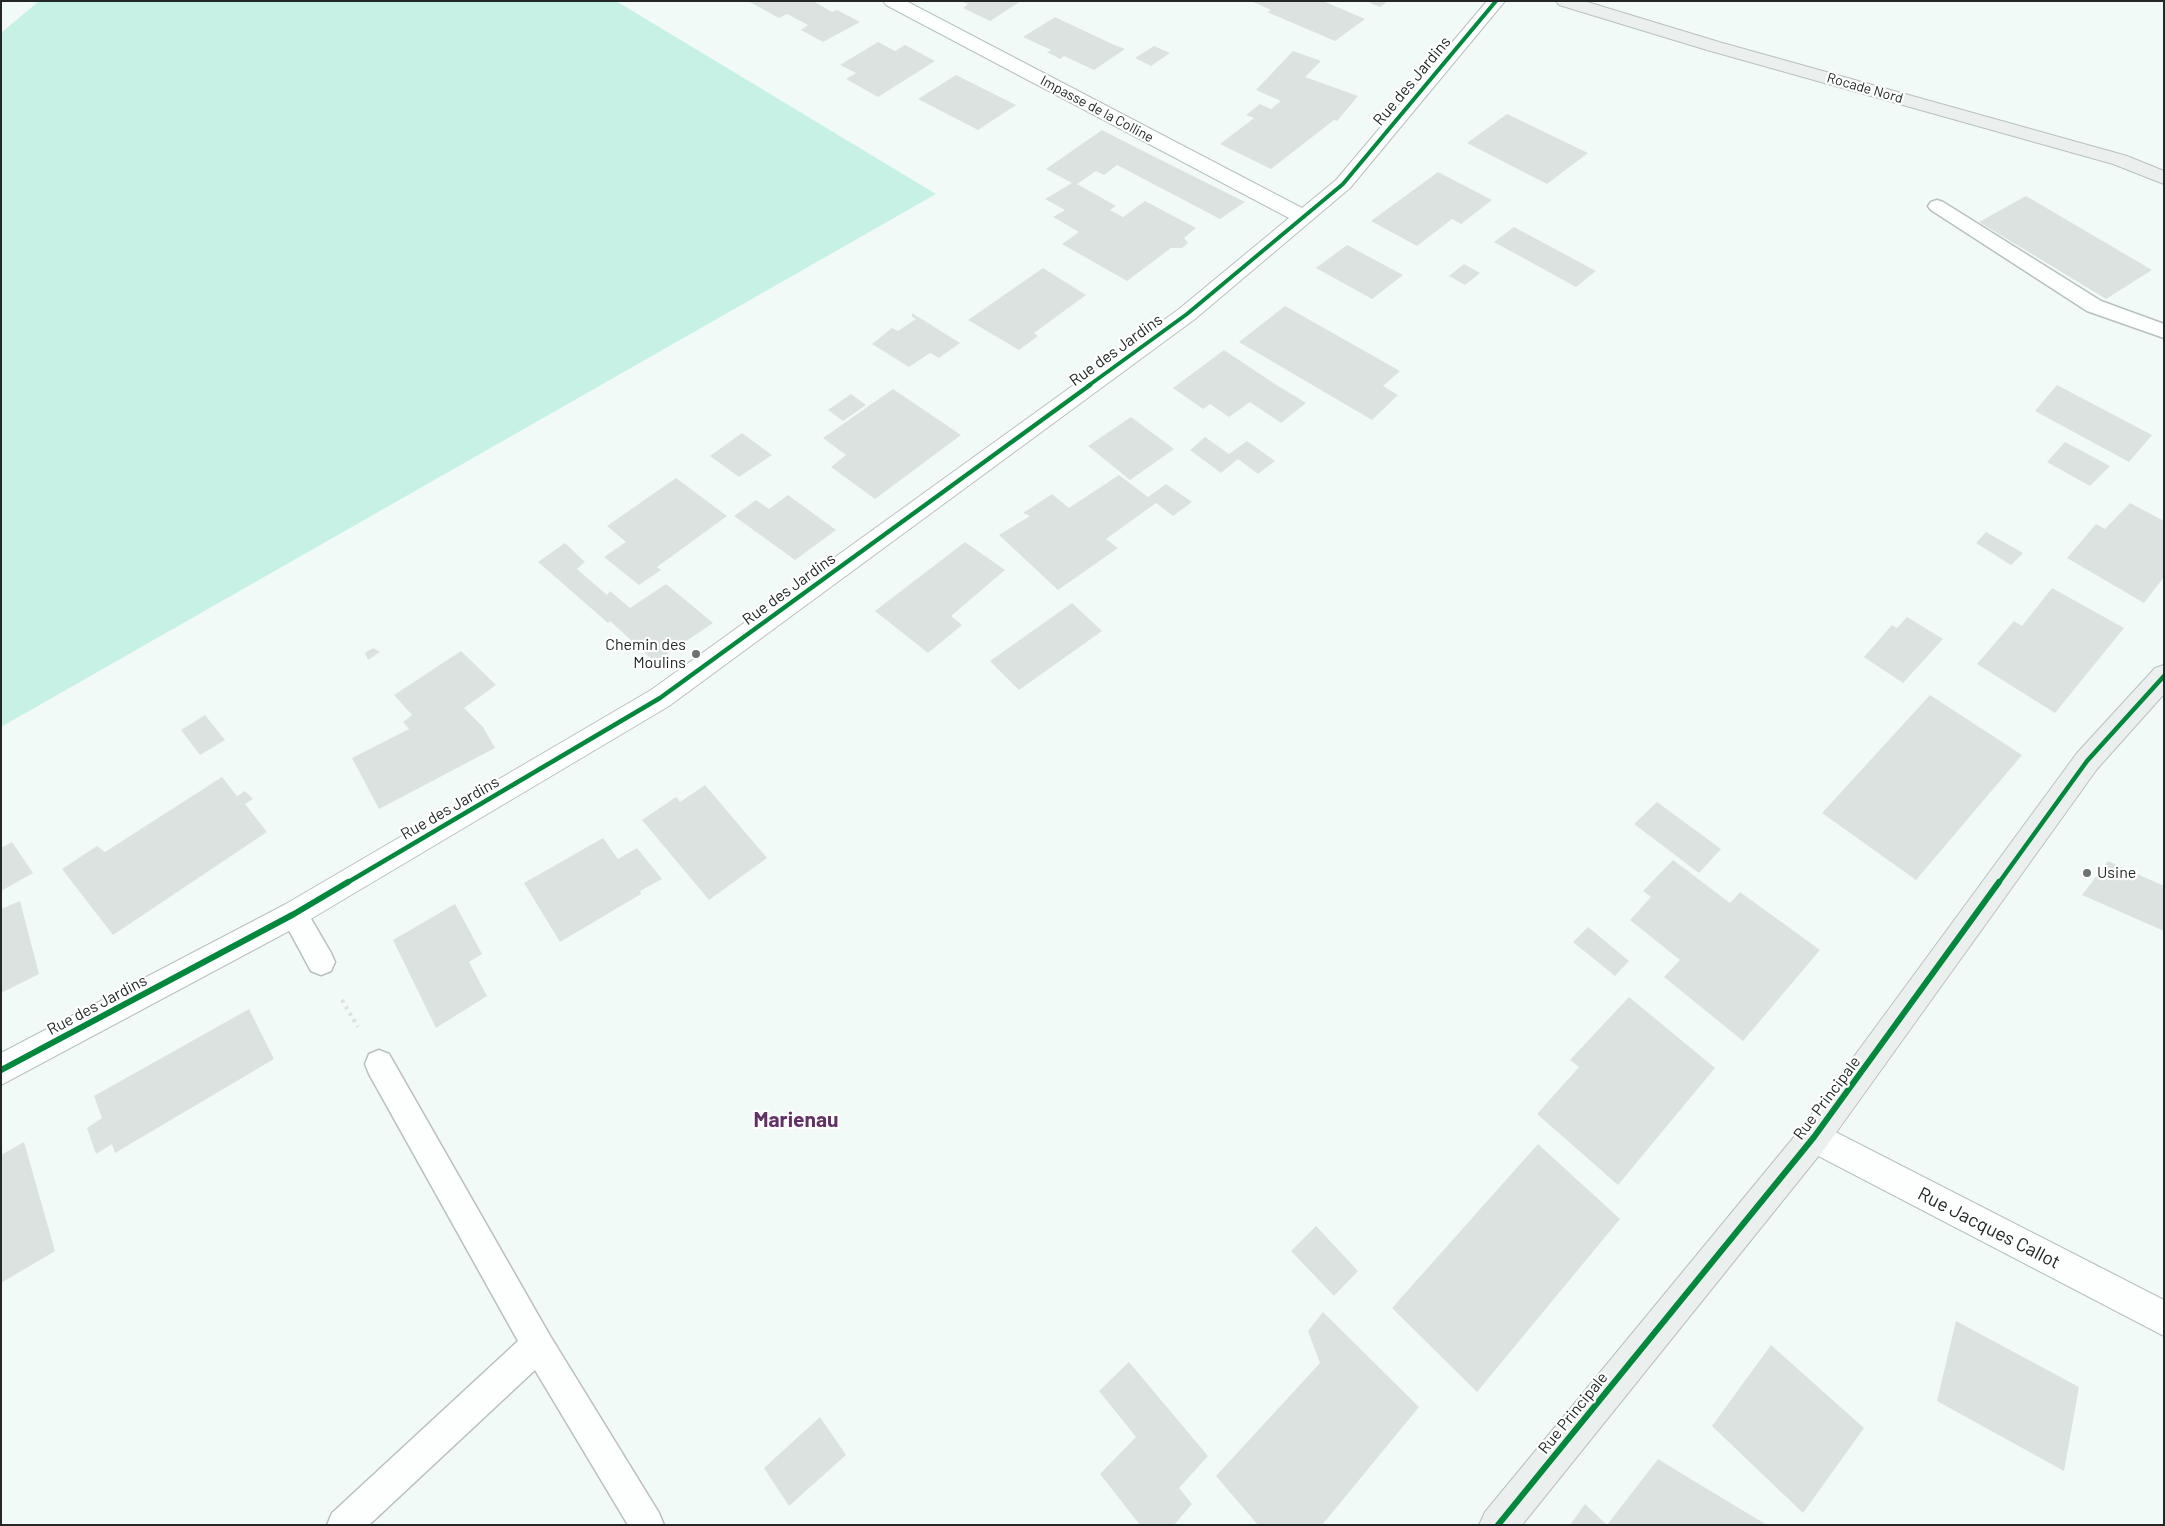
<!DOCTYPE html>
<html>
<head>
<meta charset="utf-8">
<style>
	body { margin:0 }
	#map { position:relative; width:2165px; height:1526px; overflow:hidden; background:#f2faf7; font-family:Barlow,sans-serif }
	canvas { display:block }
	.frame { position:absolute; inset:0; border:2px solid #232826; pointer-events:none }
</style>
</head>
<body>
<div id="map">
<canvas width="2165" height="1526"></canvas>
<div class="frame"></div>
</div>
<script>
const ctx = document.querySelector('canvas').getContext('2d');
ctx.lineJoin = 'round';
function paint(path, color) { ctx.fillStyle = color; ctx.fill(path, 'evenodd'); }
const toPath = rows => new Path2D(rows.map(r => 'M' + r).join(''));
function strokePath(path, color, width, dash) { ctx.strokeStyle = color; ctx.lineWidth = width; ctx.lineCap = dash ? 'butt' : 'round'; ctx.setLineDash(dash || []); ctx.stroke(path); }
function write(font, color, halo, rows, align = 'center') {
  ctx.font = font + ' Barlow,sans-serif'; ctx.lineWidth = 4.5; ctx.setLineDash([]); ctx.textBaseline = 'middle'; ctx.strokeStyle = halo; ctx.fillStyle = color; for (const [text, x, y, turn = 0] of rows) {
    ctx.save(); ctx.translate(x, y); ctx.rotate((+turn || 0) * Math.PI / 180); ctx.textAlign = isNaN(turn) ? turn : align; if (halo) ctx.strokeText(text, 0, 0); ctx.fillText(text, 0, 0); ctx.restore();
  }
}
const green = toPath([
	[39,1,616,1,936,194,1,727,1,33]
]);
const building = toPath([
	[748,1,813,1,832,12,837,10,860,22,823,42,801,30,808,25,787,14,779,18],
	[961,1,1021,1,990,21,963,8,968,4],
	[1251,1,1323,1,1365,19,1335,41,1267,12,1271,10],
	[1366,1,1388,1,1380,7],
	[1055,17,1112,44,1125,49,1094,70,1064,56,1060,59,1047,52,1051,50,1023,37],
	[878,42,895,51,905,45,935,61,878,97,846,79,856,73,840,65],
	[1154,46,1170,53,1151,66,1135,58],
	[1293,51,1321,61,1305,77,1358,96,1337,121,1334,120,1271,169,1220,144,1254,118,1246,115,1260,104,1271,109,1281,101,1256,90],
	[956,75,1016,105,978,130,918,99],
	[1507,114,1588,153,1547,184,1467,143],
	[1102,130,1141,150,1245,202,1220,219,1117,165,1104,175,1096,171,1077,184,1116,206,1110,210,1123,217,1145,201,1196,228,1184,238,1188,243,1182,248,1171,248,1127,281,1062,244,1079,232,1053,217,1065,210,1045,199,1072,183,1046,169],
	[1438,172,1492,200,1461,224,1452,219,1417,246,1371,221],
	[2026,196,2152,270,2106,299,1979,222],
	[1514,227,1596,271,1576,287,1494,242],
	[1347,245,1403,275,1372,299,1316,268],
	[1464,264,1480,273,1465,285,1449,276],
	[1043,268,1086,295,1034,333,1038,336,1019,350,968,320],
	[1285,306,1400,371,1383,386,1398,395,1372,420,1239,342],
	[912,313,960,343,939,358,930,353,909,367,872,344,892,328,898,331,916,319,912,317],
	[1224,350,1275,384,1306,403,1281,423,1250,402,1229,417,1210,404,1203,409,1173,388],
	[2057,385,2152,435,2129,462,2035,411],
	[893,389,961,435,875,499,831,467,846,455,823,438],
	[851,394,866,405,843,421,828,410],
	[1131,417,1174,449,1130,480,1088,446],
	[742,433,772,455,739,477,710,456],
	[1205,437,1229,454,1247,441,1275,461,1258,474,1238,459,1221,473,1190,450],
	[2065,442,2110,466,2090,486,2047,462],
	[1119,475,1148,497,1166,484,1192,502,1173,516,1156,503,1106,539,1118,548,1058,590,999,535,1030,516,1023,513,1052,494,1069,508],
	[676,478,727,516,657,567,661,570,639,585,604,557,626,542,607,526],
	[788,495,836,530,795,560,734,516,756,500,769,509],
	[2130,503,2164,521,2164,577,2144,603,2067,558,2096,524,2105,529],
	[1986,532,2023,553,2011,565,1976,543],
	[965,542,1005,570,951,616,962,625,928,653,875,611],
	[565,543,585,562,577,569,607,595,610,591,630,608,666,584,713,623,655,662,610,621,608,623,538,562],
	[2052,588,2124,628,2055,713,1977,664,2014,621,2022,626],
	[1072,603,1102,631,1019,690,990,661],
	[1907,617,1943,639,1903,683,1864,657,1892,625,1897,628],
	[373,648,380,652,368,660,365,653],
	[461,651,496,685,464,708,483,727,495,748,379,809,352,758,409,729,403,722,412,715,394,695],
	[1930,695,2022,755,1916,880,1822,813],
	[205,715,225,740,200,755,181,730],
	[222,777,237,796,245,791,253,799,245,804,267,832,113,935,62,869,97,846,105,852],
	[705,785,767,858,709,900,642,820,676,797,680,802],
	[1657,802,1721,849,1699,873,1634,824],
	[603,838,618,859,637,848,662,879,640,891,641,894,560,942,524,883],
	[12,842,33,873,1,891,1,848],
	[1673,860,1730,903,1740,892,1820,950,1743,1041,1664,977,1680,960,1630,920,1651,897,1643,891],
	[2108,861,2164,886,2164,931,2082,895],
	[20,901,39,974,1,993,1,909],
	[455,904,482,954,469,962,487,996,436,1028,393,940],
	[1588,927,1629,961,1615,976,1573,942],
	[1629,997,1715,1068,1618,1185,1537,1114,1579,1067,1570,1060],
	[249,1009,274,1059,115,1153,112,1144,96,1154,87,1128,102,1118,94,1096],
	[24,1142,55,1251,1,1283,1,1155],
	[1538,1144,1620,1219,1477,1392,1392,1308],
	[1316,1226,1358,1271,1334,1296,1291,1251],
	[1323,1312,1419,1407,1322,1525,1258,1525,1216,1476,1320,1363,1308,1331],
	[1956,1321,2079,1387,2064,1471,1937,1401],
	[1771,1345,1864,1428,1803,1513,1712,1426],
	[1129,1362,1208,1456,1179,1488,1192,1504,1174,1525,1140,1525,1100,1474,1136,1437,1099,1391],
	[820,1417,846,1455,789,1506,764,1468],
	[1658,1459,1689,1478,1767,1525,1570,1525,1585,1504,1607,1525]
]);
const path = toPath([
	[342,1000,358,1027]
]);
const service = toPath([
	[1937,200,1943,202,2101,301,2164,324,2164,338,2087,311,1931,210,1928,206,1931,202,1937,200],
	[294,902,303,905,331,953,335,962,331,971,321,975,311,971,285,923,281,914,285,905,294,902],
	[379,1050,389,1054,549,1334,659,1513,664,1525,628,1525,535,1370,369,1525,327,1525,332,1513,518,1341,369,1074,365,1064,369,1054,379,1050]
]);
const minor = toPath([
	[883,1,906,1,1302,208,1336,180,1487,1,1505,1,1350,188,1195,319,669,706,304,923,1,1085,1,1053,284,905,651,690,1179,309,1289,218,886,5,883,1],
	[1814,1121,2164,1300,2164,1336,1803,1148,1798,1137,1803,1126,1814,1121]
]);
const secondary = toPath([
	[1556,1,1584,1,1719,42,2127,156,2164,171,2164,184,2113,164,1707,50,1559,5,1556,1],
	[2164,665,2164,694,2097,769,1825,1148,1522,1525,1479,1525,1485,1512,1803,1126,2077,753,2155,668,2164,665]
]);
const cyclewayFar2 = toPath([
	[1088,386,1187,314,1343,184,1496,1]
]);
const cyclewayFar1 = toPath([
	[345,884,660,698,1090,385],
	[1998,884,2087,761,2164,676]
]);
const cycleway = toPath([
	[1,1070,294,914,348,882],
	[1498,1525,1814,1137,1999,882]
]);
const markers = [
	[696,654,5,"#6b726f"],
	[2087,873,5,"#6b726f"]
];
const farStreetnames = [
	["Rocade Nord",1865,88,16],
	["Impasse de la Colline",1097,109,28]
];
const streetNames = [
	["Rue des Jardins",1412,81,-50],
	["Rue des Jardins",1116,350,-36],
	["Rue des Jardins",789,589,-36],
	["Rue des Jardins",450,808,-30],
	["Rue des Jardins",97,1005,-28],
	["Rue Principale",1827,1098,-53],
	["Rue Principale",1573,1413,-51]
];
const poiNames = [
	["Chemin des",686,645],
	["Moulins",686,663],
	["Usine",2097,873,"left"]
];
const nearStreetnames = [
	["Rue Jacques Callot",1989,1228,27]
];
const districtNames = [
	["Marienau",796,1120]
];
paint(green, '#c7f1e4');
paint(building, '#dce2e0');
strokePath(service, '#b9c0bd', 3);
strokePath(minor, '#b9c0bd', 2);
strokePath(secondary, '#b9c0bd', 2);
strokePath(path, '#dee0df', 4, [3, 4.5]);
paint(service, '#fdfefe');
paint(minor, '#fdfefe');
paint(secondary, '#ebf0ee');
strokePath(cyclewayFar2, '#00873e', 4);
strokePath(cyclewayFar1, '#00873e', 4.5);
strokePath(cycleway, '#00873e', 6);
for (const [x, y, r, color] of markers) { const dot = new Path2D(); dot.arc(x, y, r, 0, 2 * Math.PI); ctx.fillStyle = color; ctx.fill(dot); strokePath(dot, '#fff', 2); }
write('14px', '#232826', '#fff', farStreetnames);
write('16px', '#232826', '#fff', streetNames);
write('16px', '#232826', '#fff', poiNames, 'right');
write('19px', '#232826', '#fff', nearStreetnames);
write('bold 21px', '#613265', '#fff', districtNames);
</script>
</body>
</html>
